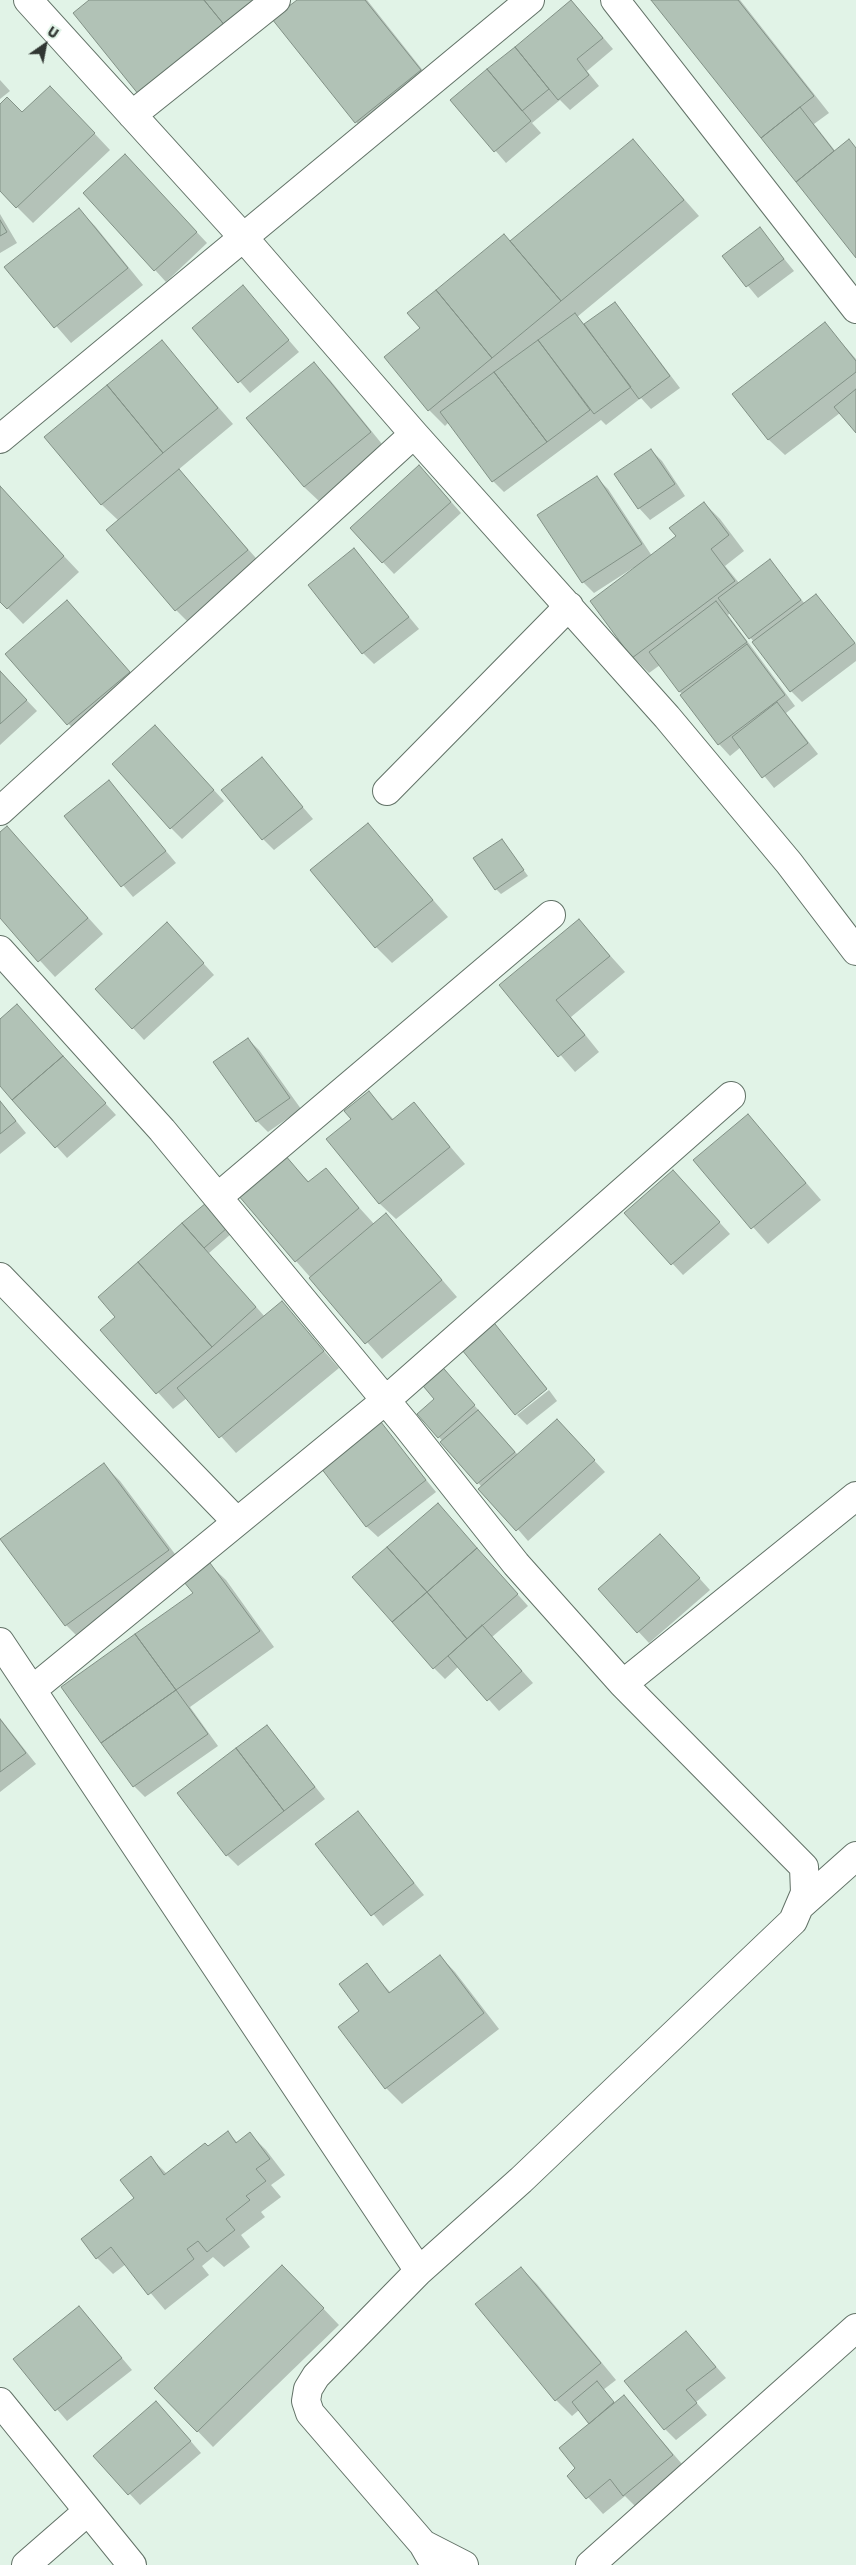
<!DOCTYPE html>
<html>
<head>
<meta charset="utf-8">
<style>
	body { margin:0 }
	#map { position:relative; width:856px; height:2565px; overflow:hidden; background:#e1f3e7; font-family:Jost,sans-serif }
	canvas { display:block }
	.north { position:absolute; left:20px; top:20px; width:50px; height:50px; -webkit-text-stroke:4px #e1f3e7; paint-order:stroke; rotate:33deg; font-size:14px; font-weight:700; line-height:20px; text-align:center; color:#313733 }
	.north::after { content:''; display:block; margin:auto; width:18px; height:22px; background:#313733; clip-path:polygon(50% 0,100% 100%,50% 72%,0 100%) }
</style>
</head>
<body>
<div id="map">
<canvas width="856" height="2565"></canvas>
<div class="north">U</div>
</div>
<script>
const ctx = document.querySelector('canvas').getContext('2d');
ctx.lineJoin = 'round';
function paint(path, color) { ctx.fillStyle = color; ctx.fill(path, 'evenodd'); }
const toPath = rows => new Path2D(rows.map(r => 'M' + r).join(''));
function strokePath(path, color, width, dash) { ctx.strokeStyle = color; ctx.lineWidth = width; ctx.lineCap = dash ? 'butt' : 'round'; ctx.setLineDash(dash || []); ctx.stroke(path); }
const shadow = toPath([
	[299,0,367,0,436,87,372,138,356,122],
	[653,0,740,0,829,113,814,124,836,152,849,141,856,148,856,256],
	[572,1,613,49,587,71,599,86,570,110,560,100,532,123,541,133,506,163,452,100],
	[0,80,10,91,0,99],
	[66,103,110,150,33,223,0,190,0,105,22,114],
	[633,141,699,216,577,317,585,325,614,303,625,315,680,388,651,409,641,398,606,425,601,420,504,492,493,481,449,422,445,426,429,410,421,328,511,243],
	[136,167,207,243,166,282,85,193],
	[79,210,95,226,143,285,71,343,6,268],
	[0,214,17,243,0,253],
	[760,229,794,271,758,298,724,257],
	[243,287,299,352,250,393,194,329],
	[825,324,856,359,856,432,840,413,785,455,769,440,734,394],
	[162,342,233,424,178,470,263,566,192,626,176,610,119,521,101,504],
	[314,364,330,380,386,449,320,502,304,487],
	[651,450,662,461,685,496,650,520,639,508,616,474],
	[430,478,461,513,394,574,351,528],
	[597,478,608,489,652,556,678,537,704,503,720,519,744,551,725,566,740,584,770,561,805,604,816,595,856,644,856,661,802,702,791,691,731,612,728,615,795,706,786,713,818,754,774,788,741,747,730,756,719,744,660,665,649,673,633,657,592,602,634,570,633,568,594,593,583,582],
	[0,488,79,572,23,624,0,600],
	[354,550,419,629,374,664,363,653],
	[67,602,144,688,83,740,7,654],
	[0,672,37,711,0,745],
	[166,738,224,801,182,839,171,828],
	[262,759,313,819,274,850,263,839],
	[108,781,176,863,133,897,65,816],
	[367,824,448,917,392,963,376,947],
	[7,828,103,934,55,977,0,917,0,834],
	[502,840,528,876,501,894,496,889],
	[579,921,625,972,571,1017,599,1052,575,1072,501,985],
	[178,935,214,975,144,1040,97,989],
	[17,1006,116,1115,67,1158,0,1084,0,1021],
	[248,1039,259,1050,301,1109,268,1132,257,1121,215,1062],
	[369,1092,394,1120,414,1104,465,1164,396,1219,380,1204,328,1139,352,1119],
	[0,1101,26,1133,0,1154],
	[748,1115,821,1200,768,1244,694,1160],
	[285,1157,310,1183,325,1170,375,1225,386,1215,457,1297,382,1359,296,1261],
	[684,1183,730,1234,683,1275,626,1213],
	[206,1205,231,1234,209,1253,265,1317,282,1303,339,1368,236,1453,187,1398,173,1409,102,1330,117,1317],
	[491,1320,547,1388,515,1413],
	[439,1365,518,1455,568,1432,605,1472,528,1541,439,1437,436,1399],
	[549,1390,557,1401,527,1425,517,1415],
	[380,1423,436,1492,378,1537,366,1526],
	[104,1465,120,1481,184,1566,82,1641,66,1625],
	[448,1516,528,1606,492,1637,533,1683,499,1711,459,1666,445,1679,434,1668],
	[671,1547,710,1590,649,1643,599,1589],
	[210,1565,226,1580,274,1647,190,1707,218,1746,145,1797,134,1786,63,1687,194,1594],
	[0,1718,36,1764,0,1792],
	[267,1726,325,1799,238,1866,227,1855],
	[358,1812,424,1895,383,1926,317,1844],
	[440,1956,455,1972,499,2029,402,2104,386,2088,361,2012,366,1965,391,1993],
	[228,2133,238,2143,250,2134,266,2150,285,2175,271,2185,281,2197,261,2212,265,2217,241,2235,250,2247,224,2267,213,2257,202,2266,209,2275,165,2310,126,2264,113,2274,97,2258,136,2198,151,2158,167,2174],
	[521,2268,537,2284,616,2380,603,2390,615,2404,624,2397,688,2471,640,2511,625,2496,603,2514,569,2476,577,2469,590,2424,579,2410,572,2416,556,2400],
	[298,2282,339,2325,213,2447,156,2388],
	[79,2307,132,2370,67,2421,14,2359],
	[686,2332,726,2378,696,2402,707,2415,676,2440,665,2429],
	[167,2414,201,2453,140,2505,95,2456]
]);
const building = toPath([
	[89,0,204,0,226,27,139,95,73,13,89,0],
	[204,0,259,0,226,27,204,0],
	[297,0,365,0,421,70,355,123,272,19,297,0],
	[571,0,603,38,577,59,589,75,558,100,515,47,571,0],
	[651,0,738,0,814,96,761,138,651,0],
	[515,47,549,89,522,111,487,69,515,47],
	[487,69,531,121,494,152,450,100,487,69],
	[50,86,95,133,16,208,0,191,0,104,7,97,22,112,50,86],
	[800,107,834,151,796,182,761,138,800,107],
	[633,139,684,200,561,301,510,241,633,139],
	[849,139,856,148,856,258,796,182,849,139],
	[125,154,197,232,154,271,83,193,125,154],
	[79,208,128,268,54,328,4,267,79,208],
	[0,220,7,232,0,236,0,220],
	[760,227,784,259,746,287,722,256,760,227],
	[504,234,561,301,492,358,436,290,504,234],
	[243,285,289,340,238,383,192,328,243,285],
	[436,290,492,358,428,411,384,357,420,328,407,313,436,290],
	[615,302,670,376,639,399,584,324,615,302],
	[575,313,631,387,594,414,538,340,575,313],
	[825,322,856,361,856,372,768,440,732,394,825,322],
	[162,340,218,408,163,453,107,385,162,340],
	[538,340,590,410,547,442,494,372,538,340],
	[314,362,371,432,304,487,246,418,314,362],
	[494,372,547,442,492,482,440,412,494,372],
	[107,385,163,453,101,505,44,437,107,385],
	[856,389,856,433,834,407,856,389],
	[651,449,675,484,638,509,614,474,651,449],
	[419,465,451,502,382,563,350,528,419,465],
	[179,469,248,550,175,611,106,530,179,469],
	[597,476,642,544,582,583,537,515,597,476],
	[0,486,64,556,7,609,0,602,0,486],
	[704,502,729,535,711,549,735,581,632,658,590,601,676,536,669,528,704,502],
	[354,548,409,617,362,654,308,585,354,548],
	[770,559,801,600,749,639,718,598,770,559],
	[816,594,855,643,790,692,752,642,816,594],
	[67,600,130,672,67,725,5,654,67,600],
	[716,601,747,642,679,692,649,652,716,601],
	[747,644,785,695,718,745,680,695,747,644],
	[0,671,27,700,0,724,0,671],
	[777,702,808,743,762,778,732,737,777,702],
	[155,725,214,790,170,829,112,764,155,725],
	[262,757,303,807,262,840,221,790,262,757],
	[109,780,166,851,121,887,64,816,109,780],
	[368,823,433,900,375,948,310,870,368,823],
	[7,826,88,918,38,962,0,918,0,832,7,826],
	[502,839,524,870,495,890,473,858,502,839],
	[579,919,610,956,556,1000,585,1035,558,1057,499,985,579,919],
	[167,922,204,963,132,1029,95,989,167,922],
	[17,1004,63,1056,12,1100,0,1086,0,1019,17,1004],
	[248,1038,290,1098,256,1122,213,1062,248,1038],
	[63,1056,106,1103,55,1148,12,1100,63,1056],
	[369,1091,392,1120,414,1102,450,1147,379,1204,326,1139,351,1119,344,1111,369,1091],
	[0,1101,16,1121,0,1134,0,1101],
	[748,1114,806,1183,751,1229,693,1160,748,1114],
	[285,1155,308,1182,326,1168,359,1208,295,1262,238,1195,285,1155],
	[673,1170,720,1222,671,1265,624,1213,673,1170],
	[206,1203,227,1228,204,1248,182,1223,206,1203],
	[386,1213,442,1280,365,1344,309,1278,386,1213],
	[182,1223,256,1307,212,1347,138,1262,182,1223],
	[138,1262,212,1347,156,1394,100,1330,115,1317,98,1297,138,1262],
	[282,1301,324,1351,219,1438,177,1388,282,1301],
	[491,1319,547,1389,515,1415,458,1345,491,1319],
	[439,1363,475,1405,438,1438,417,1414,434,1399,419,1381,439,1363],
	[478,1410,515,1452,477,1484,440,1442,478,1410],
	[557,1419,595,1460,516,1531,478,1489,557,1419],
	[381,1422,426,1480,366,1527,321,1468,381,1422],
	[104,1463,169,1550,65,1626,0,1539,104,1463],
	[438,1503,477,1548,427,1592,387,1547,438,1503],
	[660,1534,700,1578,637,1633,598,1589,660,1534],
	[387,1547,427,1592,392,1622,352,1577,387,1547],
	[477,1548,518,1594,467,1639,427,1592,477,1548],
	[210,1563,260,1631,176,1690,135,1634,193,1593,184,1582,210,1563],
	[427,1592,467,1639,433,1669,392,1622,427,1592],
	[482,1625,522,1671,487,1701,448,1656,482,1625],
	[135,1634,176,1690,101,1743,61,1687,135,1634],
	[176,1690,208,1734,133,1787,101,1743,176,1690],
	[0,1719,26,1753,0,1772,0,1719],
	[267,1725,315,1787,284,1811,236,1748,267,1725],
	[236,1748,284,1811,226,1856,177,1793,236,1748],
	[358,1811,414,1883,371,1916,315,1844,358,1811],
	[440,1955,484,2013,385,2089,338,2027,359,2011,339,1984,367,1963,389,1993,440,1955],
	[228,2131,236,2143,250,2132,270,2159,256,2169,266,2181,246,2196,250,2200,226,2219,235,2230,207,2252,198,2241,187,2249,194,2259,148,2295,111,2247,96,2259,81,2239,134,2198,120,2180,151,2156,164,2175,205,2143,208,2146,228,2131],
	[282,2265,324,2308,197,2432,154,2388,282,2265],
	[521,2267,601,2363,555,2401,475,2304,521,2267],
	[79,2306,122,2358,55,2411,13,2359,79,2306],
	[686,2331,716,2367,686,2390,697,2403,664,2430,624,2381,686,2331],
	[597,2381,614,2402,589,2424,572,2402,597,2381],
	[624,2395,673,2455,623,2496,610,2479,586,2499,567,2476,575,2468,559,2448,624,2395],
	[156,2401,191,2441,128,2495,93,2456,156,2401]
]);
const minor = toPath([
	[28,0,243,237,414,434,667,717,789,863,856,951],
	[615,0,856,309],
	[132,115,276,0],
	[0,439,530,0],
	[387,791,569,606],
	[0,811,414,434],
	[0,950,162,1130,406,1425,516,1564,623,1684,804,1867,805,1893,793,1921,521,2180,419,2271],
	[218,1197,551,915],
	[0,1277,237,1522],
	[0,1642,419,2271,316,2376,308,2389,306,2401,310,2413,423,2544,435,2565],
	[623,1684,856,1496],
	[32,1690,386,1400,731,1096],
	[801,1905,856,1856],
	[0,2402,132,2565],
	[423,2544,464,2565],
	[26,2565,88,2511],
	[590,2565,856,2328]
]);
paint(shadow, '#0003');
paint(building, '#b1c2b6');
strokePath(building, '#829186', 1);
strokePath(minor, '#627267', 30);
strokePath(minor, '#fff', 28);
</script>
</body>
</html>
